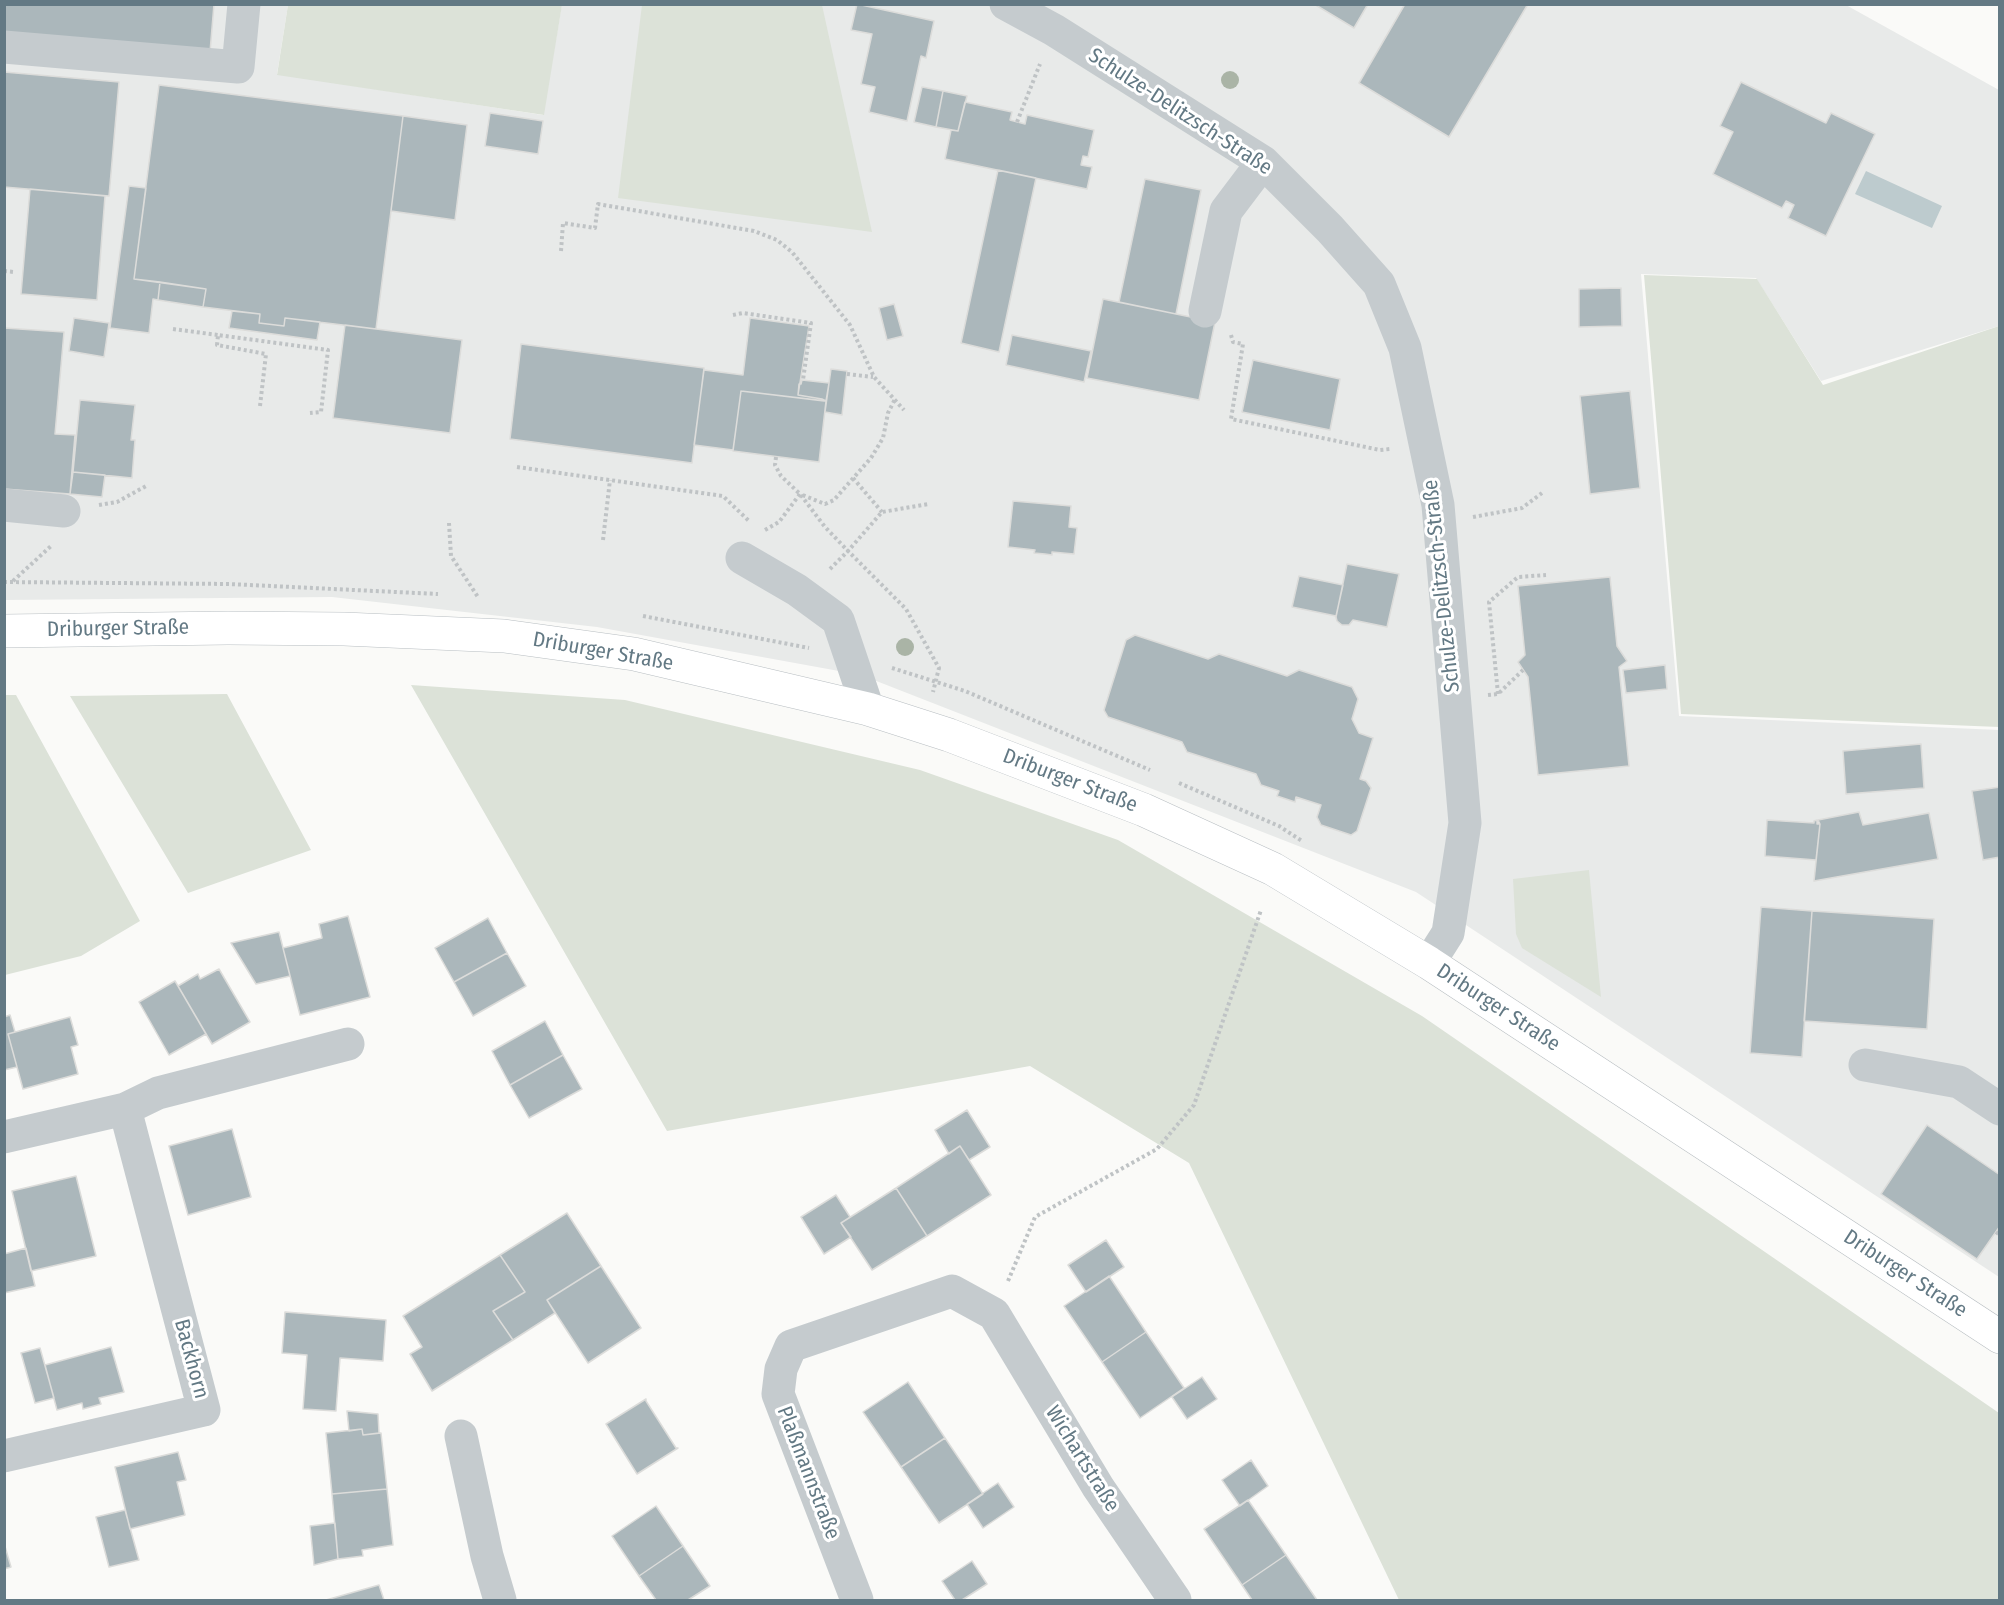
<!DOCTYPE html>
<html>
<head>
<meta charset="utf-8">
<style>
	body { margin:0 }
	#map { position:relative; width:2004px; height:1605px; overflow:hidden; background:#fafaf8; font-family:"Fira Sans Condensed",sans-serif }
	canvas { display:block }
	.frame { position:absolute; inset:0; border:6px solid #637984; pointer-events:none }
</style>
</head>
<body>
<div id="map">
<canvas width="2004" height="1605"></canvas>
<div class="frame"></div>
</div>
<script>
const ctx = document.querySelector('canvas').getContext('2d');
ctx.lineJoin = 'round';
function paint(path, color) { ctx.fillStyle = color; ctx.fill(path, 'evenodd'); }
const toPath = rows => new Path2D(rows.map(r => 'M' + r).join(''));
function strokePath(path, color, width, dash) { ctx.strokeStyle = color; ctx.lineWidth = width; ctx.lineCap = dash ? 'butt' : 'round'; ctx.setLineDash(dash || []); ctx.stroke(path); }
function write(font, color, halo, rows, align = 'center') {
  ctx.font = font + ' "Fira Sans Condensed",sans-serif'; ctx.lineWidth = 6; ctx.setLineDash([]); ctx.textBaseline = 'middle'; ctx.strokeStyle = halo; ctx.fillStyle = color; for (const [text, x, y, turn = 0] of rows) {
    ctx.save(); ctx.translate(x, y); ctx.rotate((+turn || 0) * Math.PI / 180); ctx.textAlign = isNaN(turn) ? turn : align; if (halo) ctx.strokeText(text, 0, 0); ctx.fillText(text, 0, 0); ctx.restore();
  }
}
const built = toPath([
	[562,4,1846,5,1999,90,1999,326,1821,381,1756,278,1641,274,1679,716,1999,730,1999,1277,1416,892,861,675,597,627,332,597,5,600,4,5,288,5,277,74,543,115]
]);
const green = toPath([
	[288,5,562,5,544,115,277,75],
	[642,5,822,5,872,232,618,198],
	[1644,275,1757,279,1823,385,1999,326,1999,727,1681,714],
	[411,685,625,700,920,770,1118,840,1422,1016,1999,1413,1999,1600,1399,1600,1189,1163,1030,1066,667,1131],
	[227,694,311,850,188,893,70,696],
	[4,695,16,695,140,921,81,956,5,975],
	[1589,870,1601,997,1522,948,1516,934,1513,879]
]);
const water = toPath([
	[1866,171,1942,206,1932,228,1855,194]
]);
const building = toPath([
	[4,4,214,4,210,52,4,35,4,4],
	[857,4,934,21,926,58,921,56,907,121,869,112,875,87,861,84,872,34,851,30,857,4],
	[1314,4,1368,4,1354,28,1314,4],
	[1405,4,1528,4,1449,137,1359,83,1405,4],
	[4,72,119,82,109,196,4,187,4,72],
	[1741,82,1826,123,1831,113,1875,134,1826,236,1788,218,1794,205,1786,201,1782,208,1713,174,1733,132,1720,126,1741,82],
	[159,85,403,116,376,329,285,318,284,326,259,323,260,314,203,307,206,289,134,279,159,85],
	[922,87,943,91,936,127,914,122,922,87],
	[943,91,967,96,958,131,936,127,943,91],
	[965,102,1012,112,1010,120,1025,124,1027,115,1094,130,1088,157,1083,156,1081,165,1092,167,1087,189,945,159,951,130,958,131,965,102],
	[490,113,543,121,538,154,485,146,490,113],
	[403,116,467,125,455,220,391,211,403,116],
	[998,170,1036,178,999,352,961,343,998,170],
	[1145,179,1201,190,1176,314,1119,302,1145,179],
	[129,186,146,188,134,279,160,282,158,300,153,299,149,333,110,328,129,186],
	[30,189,105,196,97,300,21,294,30,189],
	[160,282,206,289,203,307,158,300,160,282],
	[1621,288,1622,326,1579,327,1579,289,1621,288],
	[1103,299,1215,322,1199,400,1087,378,1103,299],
	[894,304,903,336,887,340,879,308,894,304],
	[232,311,260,314,259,323,284,326,285,318,320,322,317,340,229,328,232,311],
	[74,318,109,323,104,357,69,351,74,318],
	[750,318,809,326,798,395,822,399,824,401,741,391,733,450,694,445,704,370,743,375,750,318],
	[345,325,462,340,450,433,333,418,345,325],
	[4,328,64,332,55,434,75,435,70,494,4,489,4,328],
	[1012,335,1091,351,1084,382,1006,365,1012,335],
	[521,344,704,368,692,463,510,439,521,344],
	[1253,360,1340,379,1330,430,1242,412,1253,360],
	[831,369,847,371,842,415,825,412,831,369],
	[802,380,829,383,826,401,822,399,798,395,799,384,801,384,802,380],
	[741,391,826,401,819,462,733,451,741,391],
	[1630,391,1640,488,1590,494,1580,396,1630,391],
	[80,400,135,405,131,440,135,440,132,478,73,472,80,400],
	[73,472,105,475,102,497,70,494,73,472],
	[1013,501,1071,506,1069,527,1077,528,1074,554,1052,552,1052,555,1045,554,1034,553,1035,550,1008,547,1013,501],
	[1347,564,1399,574,1387,627,1353,620,1349,625,1342,625,1337,621,1336,617,1347,564],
	[1299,576,1343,585,1336,616,1292,607,1299,576],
	[1610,577,1617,646,1627,661,1619,667,1629,766,1538,775,1528,677,1518,662,1525,655,1518,586,1610,577],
	[1135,635,1208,659,1219,654,1287,676,1299,670,1352,687,1358,699,1352,719,1359,733,1373,738,1360,779,1366,781,1371,788,1357,831,1351,835,1321,825,1317,817,1321,805,1296,797,1295,802,1277,796,1279,791,1261,785,1256,774,1187,752,1182,742,1108,717,1104,710,1126,640,1135,635],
	[1665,665,1667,689,1626,693,1623,670,1665,665],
	[1921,744,1924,788,1846,794,1843,751,1921,744],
	[2000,787,2000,857,1983,860,1972,791,2000,787],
	[1859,812,1863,825,1929,813,1938,859,1814,881,1820,824,1818,820,1859,812],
	[1767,820,1814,823,1814,821,1817,820,1817,824,1820,824,1816,860,1765,856,1767,820],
	[1761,907,1812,911,1802,1057,1750,1053,1761,907],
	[1812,911,1934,919,1927,1029,1804,1021,1812,911],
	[348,916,370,997,300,1015,283,948,322,938,319,924,348,916],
	[488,918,507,953,454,982,435,948,488,918],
	[279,932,290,976,256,984,231,943,279,932],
	[507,953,526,986,473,1016,454,982,507,953],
	[219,969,250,1022,212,1044,178,986,198,974,200,979,219,969],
	[175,981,206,1034,169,1055,139,1002,175,981],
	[10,1015,15,1032,8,1034,17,1067,4,1070,4,1017,10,1015],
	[70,1017,78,1045,71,1047,78,1074,23,1089,8,1034,70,1017],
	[545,1021,563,1055,510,1085,492,1051,545,1021],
	[563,1055,582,1089,529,1118,510,1085,563,1055],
	[967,1110,990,1147,969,1160,960,1146,949,1154,935,1130,967,1110],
	[1927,1125,2000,1175,2000,1226,1977,1259,1881,1194,1927,1125],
	[232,1129,251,1197,188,1215,169,1146,232,1129],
	[960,1146,991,1195,927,1236,896,1188,960,1146],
	[76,1176,96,1256,31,1271,12,1191,76,1176],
	[896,1188,927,1236,872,1270,841,1223,896,1188],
	[836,1195,850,1217,841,1223,851,1237,824,1254,801,1217,836,1195],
	[567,1213,601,1266,547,1300,555,1313,513,1340,493,1311,525,1292,500,1255,567,1213],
	[1106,1240,1124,1267,1086,1292,1068,1265,1106,1240],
	[26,1248,35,1286,4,1293,4,1254,26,1248],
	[500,1255,525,1292,493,1311,513,1340,432,1391,410,1354,422,1347,403,1316,500,1255],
	[601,1266,641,1328,588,1363,547,1300,601,1266],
	[1109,1276,1146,1332,1102,1362,1064,1306,1109,1276],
	[285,1312,386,1320,383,1361,340,1358,336,1411,303,1409,307,1355,282,1353,285,1312],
	[1146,1332,1184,1388,1140,1418,1102,1362,1146,1332],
	[111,1347,124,1392,99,1398,101,1404,83,1409,82,1403,57,1410,45,1365,111,1347],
	[40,1348,54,1398,35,1403,21,1353,40,1348],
	[1202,1377,1217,1399,1187,1419,1172,1397,1202,1377],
	[908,1382,945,1438,901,1467,863,1412,908,1382],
	[646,1399,646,1401,676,1448,678,1448,637,1474,606,1424,646,1399],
	[347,1411,378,1414,379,1433,363,1435,362,1429,349,1431,347,1411],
	[362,1429,363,1435,381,1433,387,1489,332,1494,326,1433,362,1429],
	[945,1438,983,1494,939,1523,901,1467,945,1438],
	[178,1452,186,1480,177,1482,185,1515,130,1529,115,1467,178,1452],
	[1251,1460,1268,1486,1240,1506,1222,1480,1251,1460],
	[998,1483,1014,1507,983,1528,967,1504,998,1483],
	[387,1489,393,1545,362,1550,363,1556,338,1559,332,1494,387,1489],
	[1248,1500,1286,1555,1242,1585,1204,1529,1248,1500],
	[656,1506,683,1546,639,1576,612,1536,656,1506],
	[125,1510,139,1560,109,1567,96,1517,125,1510],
	[335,1523,338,1559,314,1565,310,1526,335,1523],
	[4,1543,11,1567,4,1569,4,1543],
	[683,1546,710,1586,688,1600,656,1600,639,1576,683,1546],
	[1286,1555,1317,1600,1252,1600,1242,1585,1286,1555],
	[972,1561,987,1584,962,1600,955,1600,942,1581,972,1561],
	[379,1585,384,1600,326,1600,379,1585]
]);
const path = toPath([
	[1017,122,1040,64],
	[561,251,563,223,595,228,598,204,754,231,777,240,792,252,850,325,874,377,904,410],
	[4,271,14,272],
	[733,315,743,313,811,323,803,380],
	[173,329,218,335],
	[1231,335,1233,342,1243,344,1231,419,1380,450,1390,449],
	[847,374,873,377],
	[260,406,266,354,217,345,218,335,328,350,321,412,310,413],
	[776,457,775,465,781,476,800,494,825,527,848,551,906,609,939,668,933,692],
	[517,467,723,496,750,522],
	[853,478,882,512],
	[99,505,117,502,146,486],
	[1473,517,1522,508,1542,493],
	[449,523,451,556,478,597],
	[765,530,779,522,800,494,825,504,834,500,871,458,883,438,888,413,895,399],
	[603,540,610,480],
	[830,569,848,551,882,512,929,504],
	[13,581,51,546],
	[4,582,229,584,438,594],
	[643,616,809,648],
	[892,668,965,691,1150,770],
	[1498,694,1489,602,1518,577,1546,575],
	[1488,695,1498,694,1523,670],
	[1179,783,1279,826,1302,841],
	[1996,1232,2000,1235],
	[1008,1281,1035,1217,1157,1149,1194,1105,1261,910]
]);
const minor = toPath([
	[1006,4,1054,30,1263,162,1330,229,1379,284,1405,348,1438,505,1465,823,1448,933,1429,963],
	[4,47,238,67,244,4],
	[1205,311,1226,211,1263,162],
	[4,505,64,511],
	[742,558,797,590,838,620,868,709],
	[1865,1065,1959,1082,2000,1109],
	[125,1109,158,1093,348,1044],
	[4,1137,125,1109,204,1410,4,1456],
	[461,1436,487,1556,500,1600],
	[857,1600,778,1394,781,1369,791,1346,952,1291,994,1314,1098,1487,1175,1600]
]);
const major = toPath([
	[4,631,228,628,344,629,504,636,634,654,868,709,949,735,1144,810,1273,869,1429,963,2000,1337]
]);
const trees = [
	[1230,80],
	[905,647]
];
const streetNames = [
	["Schulze-Delitzsch-Straße",1180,112,33],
	["Schulze-Delitzsch-Straße",1442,586,-96],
	["Driburger Straße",118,629,-1],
	["Driburger Straße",603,652,10],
	["Driburger Straße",1070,781,21],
	["Driburger Straße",1498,1008,33],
	["Driburger Straße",1905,1274,33],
	["Backhorn",191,1359,75],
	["Wichartstraße",1082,1459,58],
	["Plaßmannstraße",808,1473,69]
];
paint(built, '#e8eae9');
paint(green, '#dce2d8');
paint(water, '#bdcbce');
paint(building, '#abb7bb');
strokePath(building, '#dcdcda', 1.5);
strokePath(major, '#b8bec2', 34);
strokePath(path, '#bfc3c5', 4, [3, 3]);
strokePath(minor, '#c5cbce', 33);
strokePath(major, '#fff', 33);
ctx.fillStyle = '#aab4a6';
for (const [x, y] of trees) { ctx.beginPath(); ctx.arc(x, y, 9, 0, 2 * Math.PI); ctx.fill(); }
write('21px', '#637984', '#fff', streetNames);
</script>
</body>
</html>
